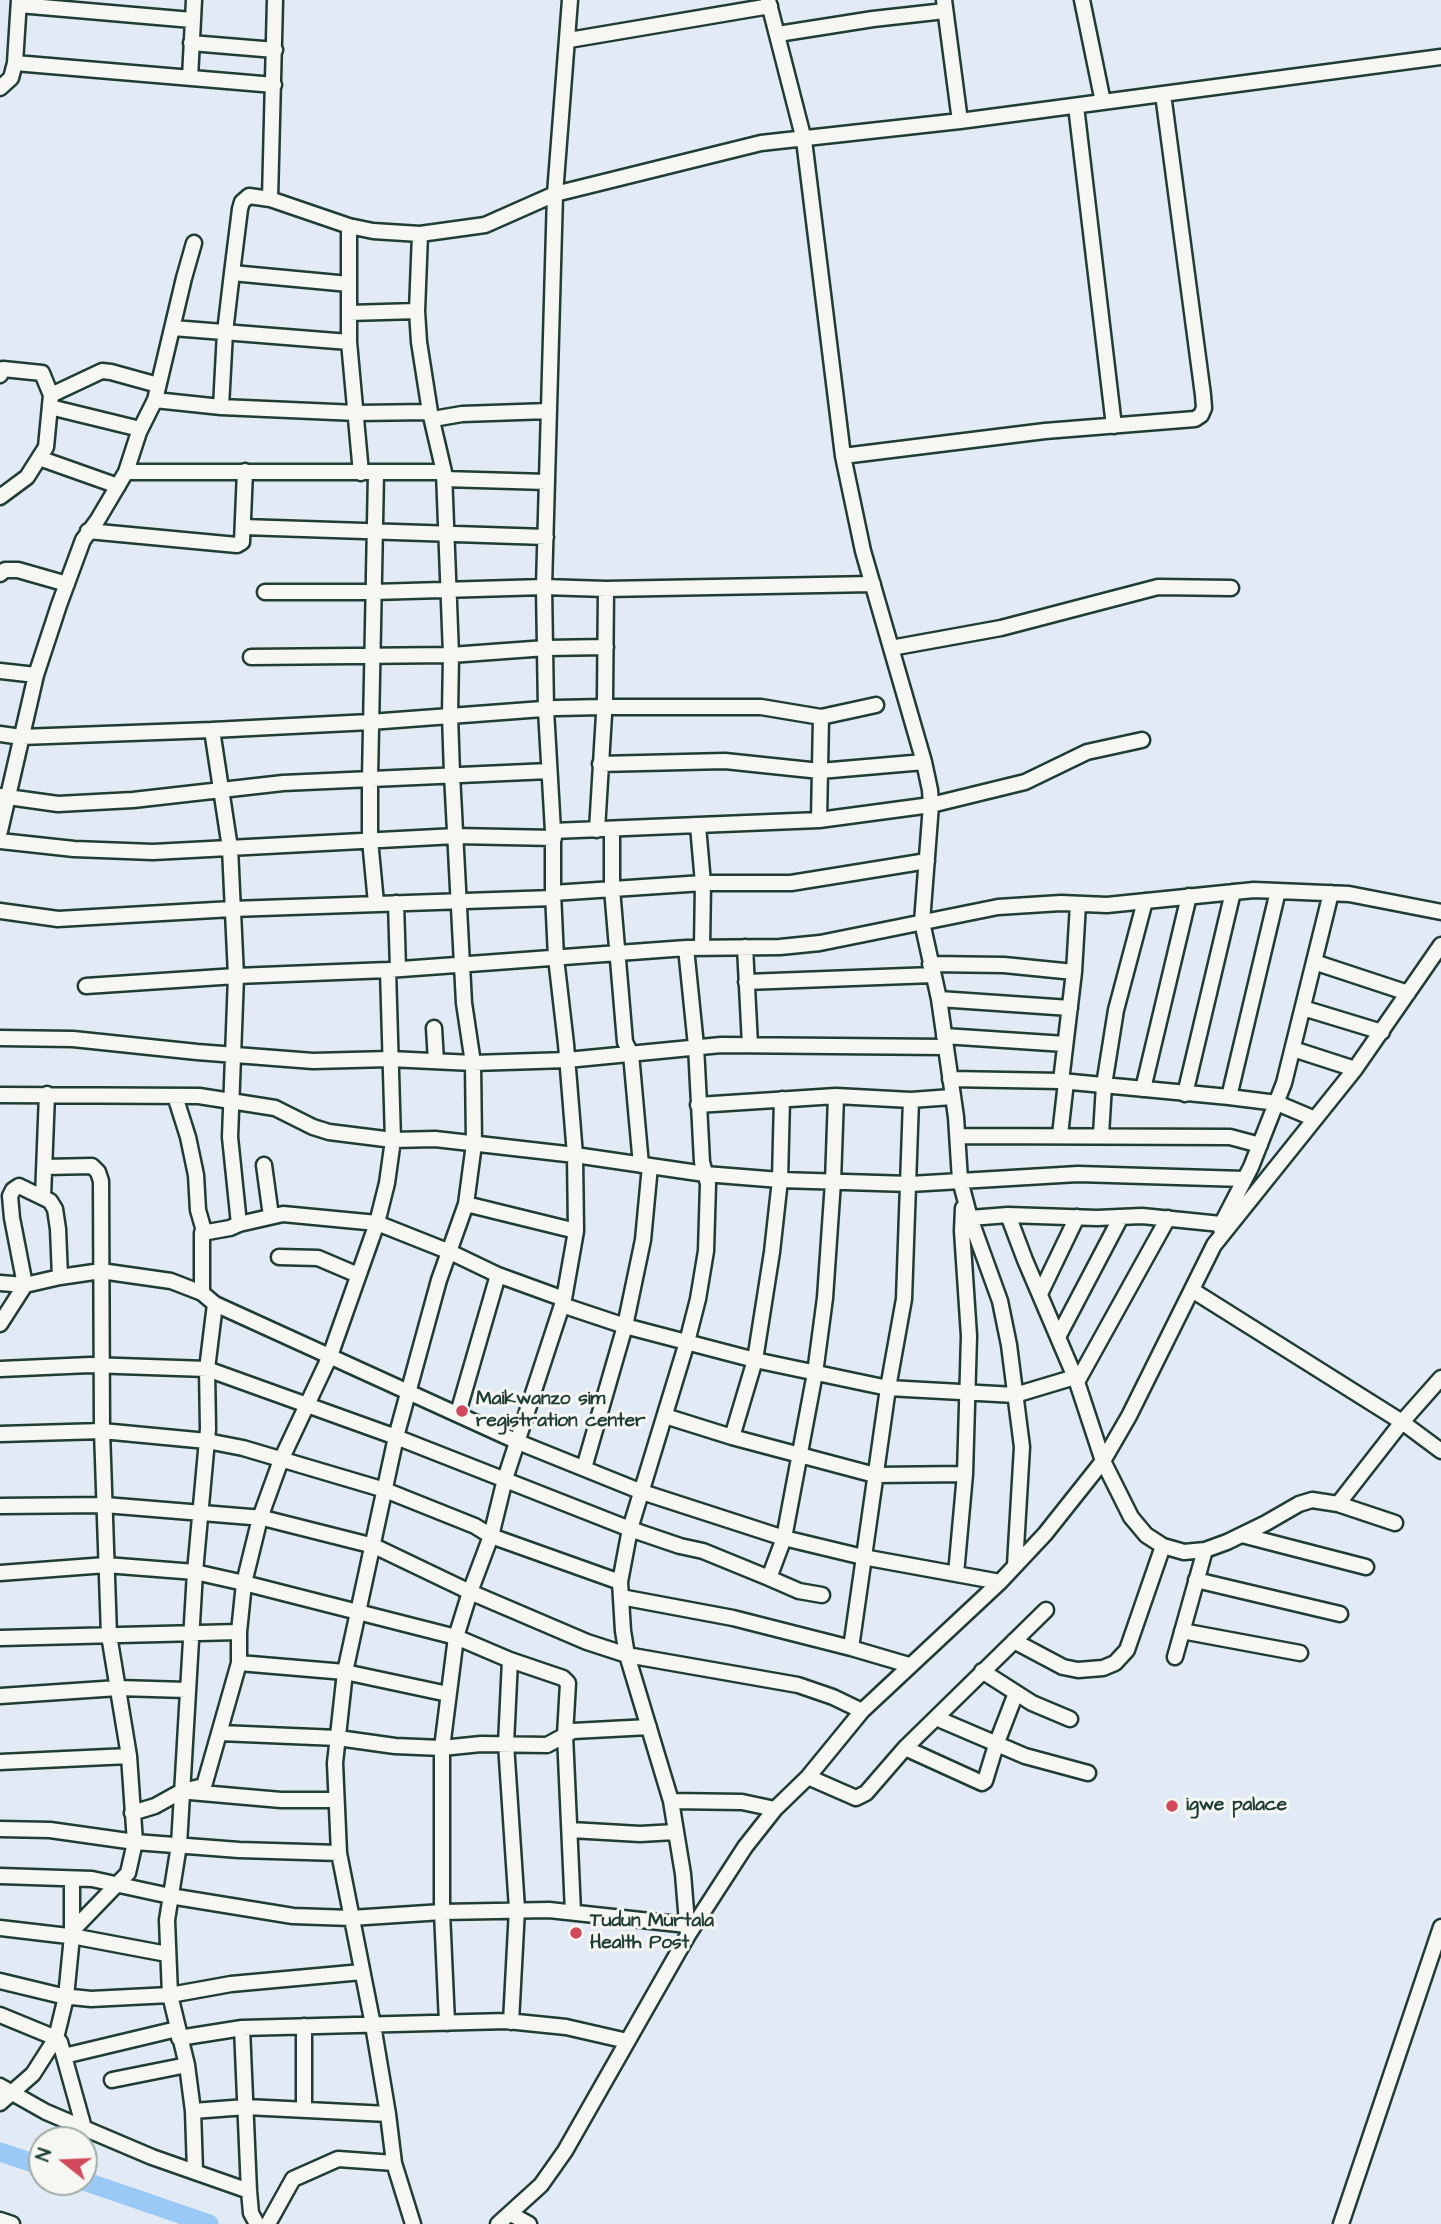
<!DOCTYPE html>
<html>
<head>
<meta charset="utf-8">
<style>
	body { margin:0 }
	#map { position:relative; width:1441px; height:2224px; overflow:hidden; background:#e2eaf5; font-family:"Architects Daughter",sans-serif }
	canvas { display:block }
	.north { position:absolute; left:28px; top:2126px; width:70px; height:70px; box-sizing:border-box; background:#f6f6f2; border:2px solid #a0aca6; border-radius:50%; rotate:288deg; font-size:19px; font-weight:700; line-height:28px; text-align:center; color:#1f3d34 }
	.north::after { content:''; display:block; margin:auto; width:24px; height:32px; background:#d1495b; clip-path:polygon(50% 0,100% 100%,50% 72%,0 100%) }
</style>
</head>
<body>
<div id="map">
<canvas width="1441" height="2224"></canvas>
<div class="north">N</div>
</div>
<script>
const ctx = document.querySelector('canvas').getContext('2d');
ctx.lineJoin = 'round';
const toPath = rows => new Path2D(rows.map(r => 'M' + r).join(''));
function strokePath(path, color, width, dash) { ctx.strokeStyle = color; ctx.lineWidth = width; ctx.lineCap = dash ? 'butt' : 'round'; ctx.setLineDash(dash || []); ctx.stroke(path); }
function write(font, color, halo, rows, align = 'center') {
  ctx.font = font + ' "Architects Daughter",sans-serif'; ctx.lineWidth = 6; ctx.setLineDash([]); ctx.textBaseline = 'middle'; ctx.strokeStyle = halo; ctx.fillStyle = color; for (const [text, x, y, turn = 0] of rows) {
    ctx.save(); ctx.translate(x, y); ctx.rotate((+turn || 0) * Math.PI / 180); ctx.textAlign = isNaN(turn) ? turn : align; if (halo) ctx.strokeText(text, 0, 0); ctx.fillText(text, 0, 0); ctx.restore();
  }
}
const river = toPath([
	[0,2152,42,2166],
	[84,2181,209,2224]
]);
const minor = toPath([
	[768,0,804,140,843,456,863,551,924,762,930,790,931,805,922,922,939,999,956,1117,960,1180,970,1218,1000,1301,1009,1345,1022,1447,1015,1565],
	[944,0,960,121],
	[1082,0,1103,102],
	[19,5,192,20],
	[778,34,873,19,945,11],
	[569,40,770,6],
	[191,43,275,50],
	[15,63,274,85],
	[190,78,194,0],
	[0,88,11,78,15,63,19,0],
	[1076,106,1114,426],
	[270,199,275,0],
	[349,226,349,342,361,473],
	[232,273,349,284],
	[349,313,417,311],
	[173,328,349,342],
	[0,375,3,369,42,373,51,395,102,371,111,372,158,385],
	[155,400,221,407,357,413,430,412],
	[50,407,140,429],
	[221,407,225,332,232,273,240,209,242,202,249,196,270,199,349,226,373,231,420,234,485,225,555,194,761,143,960,121,1441,57],
	[433,419,462,414,549,411],
	[843,456,1045,431,1195,419,1201,415,1204,408,1203,395,1163,94],
	[39,458,118,486],
	[126,472,444,472],
	[444,479,547,482],
	[0,497,27,477,46,447,51,395],
	[243,527,546,537],
	[88,531,237,545,242,542,245,471],
	[0,574,5,570,18,570,67,584],
	[265,592,374,592,544,587,606,589,873,584],
	[891,648,1001,628,1158,587,1231,588],
	[251,657,451,655,546,648,606,647],
	[0,671,36,675],
	[212,730,230,848,236,976,230,1137,239,1224],
	[0,734,21,737,212,730,370,722,556,708,604,707,761,707,821,717,876,705],
	[600,764,725,761,820,771,924,762],
	[0,796,58,804,133,800,283,783,549,771],
	[819,820,821,717],
	[698,826,703,883,702,948],
	[612,829,612,889,625,1042,631,1054,641,1165],
	[597,830,605,698,606,589],
	[0,831,36,675,59,605,83,540,97,521,126,472,139,432,155,400,184,278,194,243],
	[553,831,819,820,931,805,1025,782,1087,752,1142,740],
	[0,841,74,849,153,852,456,836,554,838],
	[553,893,703,883,791,883,927,861],
	[376,903,370,840,370,779,376,473],
	[396,903,398,969],
	[0,911,58,919,232,909,553,898],
	[745,947,750,1045],
	[686,948,696,1046,702,1162,708,1184,706,1251,698,1299,687,1342,630,1529,620,1582,623,1631,627,1655,671,1801,683,1874,688,1935],
	[1314,962,1408,993],
	[930,964,1004,965,1074,972],
	[746,982,933,975],
	[86,986,236,976,388,970,686,948,780,947,820,943,998,907,1061,903,1107,905,1254,890,1349,894,1441,912],
	[939,999,1070,1008],
	[1303,1008,1382,1032],
	[434,1028,436,1061],
	[944,1036,1065,1044],
	[0,1038,73,1039,197,1052,313,1061,390,1059,473,1063,567,1060,721,1045,945,1047],
	[1293,1049,1355,1069],
	[950,1079,1061,1081,1229,1097,1277,1103,1315,1119],
	[1061,1081,1074,972,1078,904],
	[1143,1089,1189,896],
	[1185,1094,1233,892],
	[0,1095,199,1096,275,1108,313,1127,329,1132,393,1140,435,1139,575,1155,705,1174,780,1180,910,1184,1078,1174,1244,1179],
	[175,1096,188,1137,196,1175,198,1210,204,1231],
	[1229,1097,1278,891],
	[698,1105,836,1096,911,1100,952,1097],
	[1060,1135,1066,1082],
	[1101,1135,1104,1085,1116,1010,1145,901],
	[958,1136,1230,1137,1260,1145],
	[264,1165,271,1216],
	[45,1167,92,1166,98,1172,101,1181,102,1431,109,1635,129,1756,135,1842,128,1873,73,1930],
	[43,1197,47,1094],
	[466,1204,576,1231],
	[1008,1215,1025,1260,1077,1382,1103,1461,1131,1517,1146,1535,1163,1546,1184,1552,1205,1550,1227,1542,1266,1523,1299,1504,1312,1500,1338,1504,1395,1523],
	[970,1218,1008,1215,1097,1218,1142,1216,1221,1224],
	[1220,1227,1251,1167,1284,1083,1331,893],
	[279,1257,318,1258,358,1275],
	[0,1283,25,1285,60,1277,101,1271,171,1281,202,1293,215,1304,518,1442,642,1492,784,1538,863,1557,1000,1582],
	[1192,1290,1402,1422,1441,1451],
	[202,1293,202,1233,230,1228,239,1224,283,1214,377,1223,450,1252,498,1275,564,1299],
	[1040,1294,1077,1217],
	[562,1305,625,1326,755,1360,888,1388,1015,1395,1075,1377],
	[0,1324,25,1285,12,1218,10,1196,13,1190,19,1186,50,1201,55,1209,58,1229,60,1277],
	[1058,1337,1121,1217],
	[0,1369,90,1365,207,1369,396,1437,630,1529,680,1546,703,1551,769,1578,784,1538,815,1373,825,1298,833,1182,836,1096],
	[1077,1382,1168,1218],
	[458,1413,498,1275],
	[665,1416,732,1437,755,1360,772,1252,780,1180,782,1099],
	[0,1434,102,1431,207,1441,243,1448,385,1490,475,1526,491,1536,620,1582],
	[732,1437,875,1475,965,1474],
	[584,1468,625,1326,643,1240,650,1166],
	[1338,1504,1402,1422,1441,1378],
	[0,1506,105,1505,263,1518,374,1546,470,1592,587,1642,627,1655,798,1685,833,1697,862,1711],
	[1242,1535,1366,1567],
	[0,1573,106,1565,195,1572,244,1583,456,1637,510,1660,563,1678,568,1683,565,1735,573,1912],
	[956,1574,965,1474,969,1336,962,1231,963,1208],
	[769,1578,799,1591,822,1595],
	[1196,1580,1340,1614],
	[621,1597,733,1618,851,1648,909,1665],
	[1182,1631,1300,1653],
	[0,1638,239,1632],
	[1014,1641,1063,1667,1078,1670,1103,1668,1115,1663,1127,1650,1163,1546],
	[851,1648,888,1388,904,1299,911,1100],
	[1175,1657,1205,1550],
	[510,1660,506,1744,517,1909,511,2022],
	[239,1663,345,1672,448,1694],
	[982,1671,1032,1703,1070,1719],
	[0,1696,118,1688,187,1690],
	[936,1718,1025,1756,1088,1773],
	[220,1733,338,1738,395,1746,442,1748,481,1744,547,1745,573,1731,649,1727],
	[905,1748,982,1783,985,1781,996,1745,1016,1693],
	[0,1762,129,1756],
	[808,1777,856,1798,866,1793,905,1748,1046,1610],
	[190,1792,281,1800,336,1800],
	[671,1801,742,1802,775,1809],
	[132,1813,155,1806,182,1791,204,1786,239,1663,239,1632,244,1583,260,1518,281,1460,330,1356,377,1223,387,1183,393,1140,388,970],
	[0,1829,50,1830,135,1842,239,1850,339,1853],
	[571,1830,640,1834,675,1832],
	[0,1876,92,1879,170,1896,293,1916,351,1918,442,1912,549,1910,687,1925],
	[0,1928,77,1937,167,1954],
	[0,1981,62,1996,91,1999,170,1995,231,1984,362,1972],
	[0,2015,56,2038,60,2042,84,2128],
	[447,2023,442,1912,442,1748,456,1637,470,1592,491,1536,505,1479,564,1299,576,1231,575,1155,566,1044,556,958,553,893,553,831,546,710,544,587,555,194,570,0],
	[242,2028,249,2191,251,2213,257,2224],
	[179,2038,242,2028,507,2021,566,2027,627,2041],
	[64,2056,177,2029],
	[112,2080,187,2065],
	[0,2086,46,2112,152,2157,249,2191],
	[0,2103,33,2074,56,2038,66,1997,72,1936,72,1879],
	[304,2110,304,2026],
	[193,2111,246,2107,388,2114],
	[195,2171,193,2111,187,2065,170,1995,167,1920,179,1845,195,1572,208,1429,207,1369,215,1304],
	[511,2214,529,2224],
	[0,2220,12,2224],
	[268,2224,293,2179,338,2159,394,2163],
	[413,2224,394,2163,388,2114,373,2025,339,1853,335,1763,345,1672,396,1437,439,1280,466,1204,474,1144,473,1063,464,1003,452,774,450,715,451,655,444,472,430,412,419,342,417,311,420,234],
	[498,2224,541,2185,565,2151,688,1935,745,1847,775,1809,808,1777,862,1711,1000,1582,1045,1534,1103,1461,1129,1416,1214,1245,1355,1069,1441,945],
	[1341,2224,1441,1927]
]);
const markers = [
	[462,1411,7,"#d1495b"],
	[1172,1806,7,"#d1495b"],
	[576,1933,7,"#d1495b"]
];
const poiNames = [
	["Maikwanzo sim",476,1400],
	["registration center",476,1422],
	["igwe palace",1186,1806],
	["Tudun Murtala",590,1922],
	["Health Post",590,1944]
];
strokePath(river, '#99c9f4', 19);
strokePath(minor, '#1f3d34', 19);
strokePath(minor, '#f6f6f2', 14);
for (const [x, y, r, color] of markers) { const dot = new Path2D(); dot.arc(x, y, r, 0, 2 * Math.PI); ctx.fillStyle = color; ctx.fill(dot); strokePath(dot, '#f6f6f2', 2.5); }
write('bold 19px', '#1f3d34', '#f6f6f2', poiNames, 'left');
</script>
</body>
</html>
